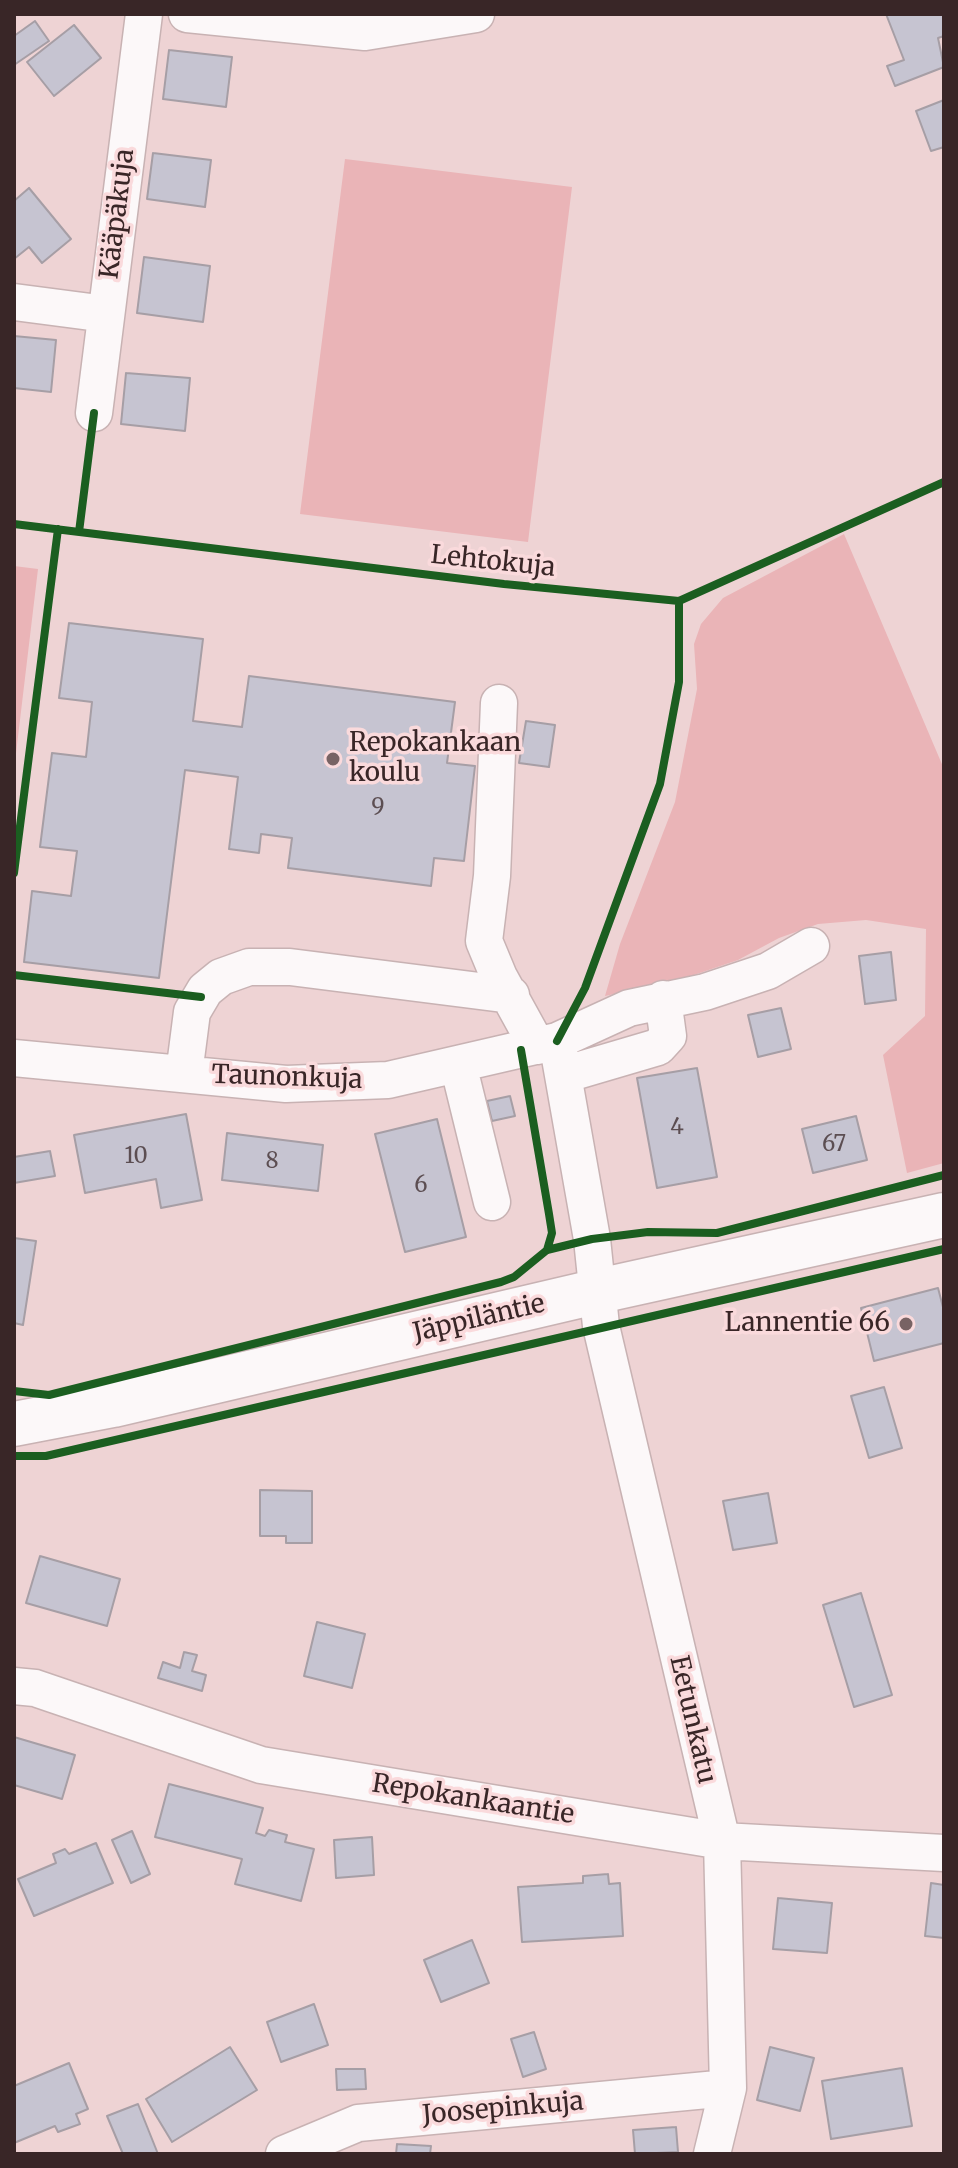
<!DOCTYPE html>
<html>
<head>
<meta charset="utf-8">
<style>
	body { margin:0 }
	#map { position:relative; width:958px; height:2168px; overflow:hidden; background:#eed3d4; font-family:Merriweather,serif }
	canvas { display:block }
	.frame { position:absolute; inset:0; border:16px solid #392627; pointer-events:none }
</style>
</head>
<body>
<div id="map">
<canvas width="958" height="2168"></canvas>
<div class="frame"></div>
</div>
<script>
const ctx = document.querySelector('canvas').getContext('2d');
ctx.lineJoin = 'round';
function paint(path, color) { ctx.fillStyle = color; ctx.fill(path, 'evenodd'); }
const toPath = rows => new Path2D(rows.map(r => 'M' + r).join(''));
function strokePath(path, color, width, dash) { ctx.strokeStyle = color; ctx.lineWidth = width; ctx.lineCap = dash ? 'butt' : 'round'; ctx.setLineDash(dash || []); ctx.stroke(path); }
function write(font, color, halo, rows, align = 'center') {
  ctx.font = font + ' Merriweather,serif'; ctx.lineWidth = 7; ctx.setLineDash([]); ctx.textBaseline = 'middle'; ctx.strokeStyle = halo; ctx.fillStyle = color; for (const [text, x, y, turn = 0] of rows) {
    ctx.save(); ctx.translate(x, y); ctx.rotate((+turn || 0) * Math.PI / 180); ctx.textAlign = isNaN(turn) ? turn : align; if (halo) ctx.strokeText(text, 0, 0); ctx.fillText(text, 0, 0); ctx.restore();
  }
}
const green = toPath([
	[345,159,572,187,528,542,300,514],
	[844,534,944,769,944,1163,907,1173,883,1055,925,1016,926,929,866,920,818,924,779,938,738,960,679,980,605,996,620,944,675,802,697,689,694,644,701,624,723,598],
	[14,566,38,569,14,770]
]);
const building = toPath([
	[886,14,944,14,944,36,938,38,944,67,895,86,887,66,904,60,886,14],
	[35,21,49,41,14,65,14,36,35,21],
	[74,25,101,58,54,96,27,62,74,25],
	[169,50,232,57,226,107,163,99,169,50],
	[944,100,944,147,931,151,916,111,944,100],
	[153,153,211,160,205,207,147,199,153,153],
	[29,188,71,239,42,263,29,247,14,259,14,201,29,188],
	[144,257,210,266,203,322,137,313,144,257],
	[14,336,56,340,51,392,14,388,14,336],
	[126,373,190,378,185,431,121,424,126,373],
	[69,623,203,639,193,721,242,727,249,676,455,702,447,763,475,766,464,861,434,858,431,886,288,868,292,838,261,834,259,853,229,849,238,777,185,770,159,978,24,962,32,891,71,896,77,851,40,847,52,753,86,757,92,702,59,698,69,623],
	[526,721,555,725,549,767,519,763,526,721],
	[891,952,896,1000,865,1004,859,956,891,952],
	[781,1008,791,1049,758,1057,748,1015,781,1008],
	[697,1068,717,1177,657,1188,637,1078,697,1068],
	[510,1096,515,1116,492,1121,487,1101,510,1096],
	[186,1114,202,1200,161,1208,156,1179,85,1193,74,1135,186,1114],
	[856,1116,867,1160,813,1173,802,1129,856,1116],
	[437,1119,466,1237,405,1252,375,1134,437,1119],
	[227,1133,323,1145,318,1191,222,1180,227,1133],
	[50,1151,55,1176,14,1183,14,1157,50,1151],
	[14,1238,36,1241,23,1325,14,1323,14,1238],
	[938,1288,944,1311,944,1343,874,1361,861,1308,938,1288],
	[884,1387,902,1448,869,1458,851,1396,884,1387],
	[260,1490,312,1491,312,1543,286,1543,286,1536,260,1536,260,1490],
	[768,1493,777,1543,733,1550,723,1501,768,1493],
	[40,1556,120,1579,107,1626,26,1603,40,1556],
	[861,1593,892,1695,854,1707,823,1605,861,1593],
	[317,1622,365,1634,352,1688,304,1676,317,1622],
	[184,1652,197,1655,192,1671,206,1675,202,1691,158,1678,163,1662,180,1668,184,1652],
	[14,1737,75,1755,62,1799,14,1785,14,1737],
	[169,1784,263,1808,256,1833,265,1836,269,1830,287,1835,285,1842,314,1849,301,1901,235,1884,242,1859,155,1837,169,1784],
	[132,1831,150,1874,131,1883,112,1840,132,1831],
	[372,1837,374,1875,336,1878,334,1840,372,1837],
	[96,1843,113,1883,34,1916,18,1879,56,1863,53,1854,65,1849,69,1854,96,1843],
	[608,1874,609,1884,620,1883,623,1936,522,1942,518,1887,583,1883,583,1876,608,1874],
	[931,1883,944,1885,944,1938,925,1936,931,1883],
	[778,1898,832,1903,827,1953,773,1949,778,1898],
	[472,1940,489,1983,441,2002,424,1960,472,1940],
	[314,2004,328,2045,281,2062,267,2022,314,2004],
	[534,2032,546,2069,523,2077,511,2039,534,2032],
	[230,2047,257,2090,172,2142,146,2099,230,2047],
	[770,2047,814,2058,800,2111,757,2100,770,2047],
	[69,2063,88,2109,76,2114,80,2124,58,2132,55,2126,14,2143,14,2086,69,2063],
	[902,2068,912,2126,831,2139,822,2081,902,2068],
	[336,2069,365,2069,366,2089,337,2090,336,2069],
	[138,2104,158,2154,123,2154,107,2116,138,2104],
	[676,2127,678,2152,635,2154,633,2130,676,2127],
	[397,2144,431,2146,430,2154,396,2154,397,2144]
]);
const minor = toPath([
	[187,14,365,32,476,14],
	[14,302,106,314],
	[94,413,144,14],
	[499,703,492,876,484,941,499,977,537,1046],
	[557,1041,592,1239,601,1326,722,1841,728,2088,712,2154],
	[14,1058,286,1084,388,1080,557,1041,629,1008,705,992,768,971,811,946],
	[458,1064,492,1202],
	[184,1074,192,1012,205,990,221,977,249,967,290,967,511,995],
	[563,1075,658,1047,668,1036,663,999],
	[14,1686,35,1688,261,1765,722,1841,944,1853],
	[284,2154,358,2123,728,2088]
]);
const major = toPath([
	[14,1424,113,1405,599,1291,944,1215]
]);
const cycleway = toPath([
	[14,524,504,584,679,601,944,482],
	[79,532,94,413],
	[14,873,58,529],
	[14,975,201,997],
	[557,1041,585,988,660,784,679,682,679,601],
	[521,1050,549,1214,552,1233,547,1250],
	[14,1391,49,1395,501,1282,514,1277,547,1250,592,1239,648,1232,717,1233,944,1175],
	[14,1456,46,1456,944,1249]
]);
const markers = [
	[333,759,8,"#786364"],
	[906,1324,8,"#786364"]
];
const numberNames = [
	["9",378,808],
	["4",677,1128],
	["67",834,1145],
	["10",136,1157],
	["8",272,1162],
	["6",421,1186]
];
const streetNames = [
	["Kääpäkuja",118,214,-83],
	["Lehtokuja",493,562,6],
	["Taunonkuja",287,1078,2],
	["Jäppiläntie",479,1319,-13],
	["Eetunkatu",692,1720,77],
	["Repokankaantie",473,1800,9],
	["Joosepinkuja",503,2109,-5]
];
const poiNames = [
	["Repokankaan",349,744],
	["koulu",349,774],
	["Lannentie 66",890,1324,"right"]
];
paint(green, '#eab4b7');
paint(building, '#c6c4d1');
strokePath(building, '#a69ea5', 2);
strokePath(minor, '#c8b2b3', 39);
strokePath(major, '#c8b2b3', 47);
strokePath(minor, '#fcf8f9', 36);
strokePath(major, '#fcf8f9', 44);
strokePath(cycleway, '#1b5e20', 8);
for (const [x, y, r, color] of markers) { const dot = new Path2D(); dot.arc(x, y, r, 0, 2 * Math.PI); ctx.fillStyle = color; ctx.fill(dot); strokePath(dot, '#fadadc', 3); }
write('22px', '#5c4e52', null, numberNames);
write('26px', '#392627', '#fadadc', streetNames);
write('26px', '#392627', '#fadadc', poiNames, 'left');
</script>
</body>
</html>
